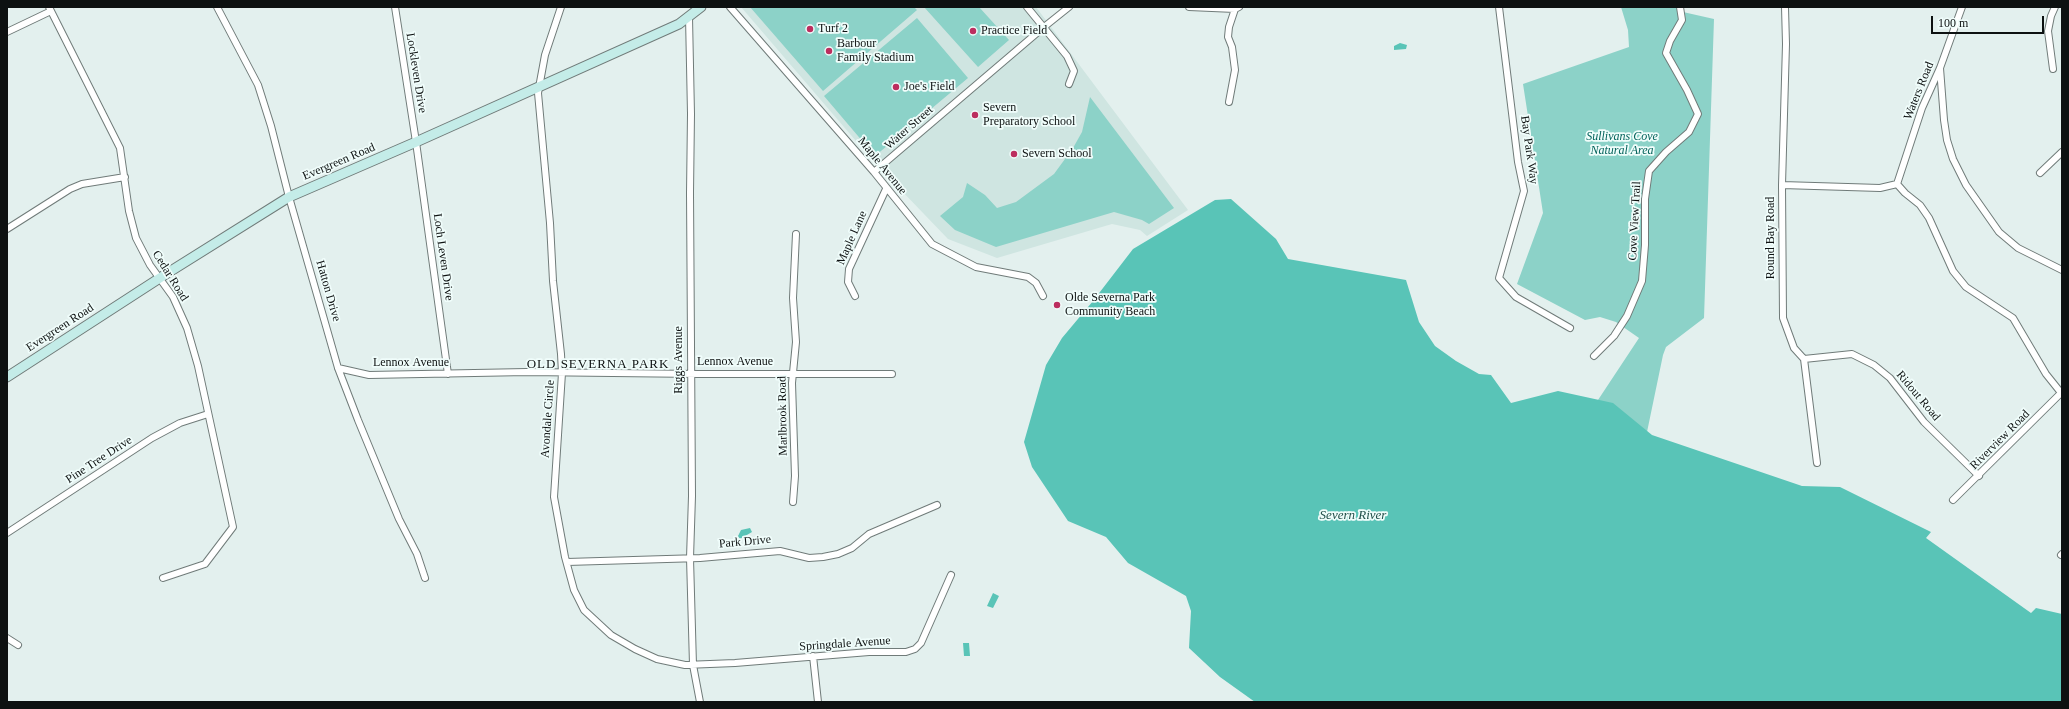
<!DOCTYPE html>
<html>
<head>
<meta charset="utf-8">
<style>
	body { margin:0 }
	#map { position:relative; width:2069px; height:709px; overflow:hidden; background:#e3f0ee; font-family:"Times New Roman",serif }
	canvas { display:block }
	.frame { position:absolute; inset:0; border:8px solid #0d1111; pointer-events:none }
	.scale { position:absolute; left:1931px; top:16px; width:113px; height:18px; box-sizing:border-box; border:2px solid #0d1111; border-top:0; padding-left:5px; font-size:12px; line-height:14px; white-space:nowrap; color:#0d1111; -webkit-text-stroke:3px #f0fdfb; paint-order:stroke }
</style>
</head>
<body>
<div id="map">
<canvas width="2069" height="709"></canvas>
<div class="frame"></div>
<div class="scale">100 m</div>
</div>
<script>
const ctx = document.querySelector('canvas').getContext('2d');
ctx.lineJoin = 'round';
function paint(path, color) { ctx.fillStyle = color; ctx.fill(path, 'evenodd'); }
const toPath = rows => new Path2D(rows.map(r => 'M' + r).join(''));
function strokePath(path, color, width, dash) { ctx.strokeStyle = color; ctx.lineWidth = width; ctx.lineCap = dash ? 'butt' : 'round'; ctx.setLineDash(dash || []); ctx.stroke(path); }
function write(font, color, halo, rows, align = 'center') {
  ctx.font = font + ' "Times New Roman",serif'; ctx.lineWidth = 3.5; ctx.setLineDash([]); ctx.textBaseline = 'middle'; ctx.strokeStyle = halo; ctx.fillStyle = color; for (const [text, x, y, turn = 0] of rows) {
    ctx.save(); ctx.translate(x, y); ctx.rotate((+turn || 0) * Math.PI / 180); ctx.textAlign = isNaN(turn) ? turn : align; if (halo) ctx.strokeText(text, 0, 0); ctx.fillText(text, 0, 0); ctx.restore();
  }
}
const built = toPath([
	[741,7,1036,7,1188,210,1147,236,1140,230,1112,224,997,258,948,239,874,162]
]);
const green = toPath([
	[750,7,914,7,917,10,823,91],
	[924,7,979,7,1009,40,978,67],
	[1621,7,1683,7,1683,12,1714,19,1704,318,1666,347,1663,355,1647,432,1596,403,1639,338,1616,322,1600,317,1585,320,1517,284,1543,213,1523,84,1629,47,1628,30],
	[917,18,968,78,875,156,824,96],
	[1090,97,1174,208,1149,224,1142,220,1114,212,996,247,955,230,940,216,963,197,967,183,985,195,997,208,1016,202,1054,174,1073,148,1082,132]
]);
const water = toPath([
	[1400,43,1407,45,1406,49,1394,50,1394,46],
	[1231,199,1276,239,1288,259,1406,280,1419,322,1435,346,1456,361,1479,374,1491,375,1511,403,1558,391,1613,403,1652,435,1802,486,1840,487,1931,532,1926,538,2031,613,2036,608,2062,614,2062,702,1255,702,1220,677,1189,648,1191,611,1186,596,1128,563,1106,537,1068,521,1032,467,1024,442,1046,365,1062,338,1093,301,1133,249,1215,200],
	[750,528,752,532,740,539,738,536,741,530],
	[993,593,999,596,993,608,987,606],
	[963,643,969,643,970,656,964,656]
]);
const street = toPath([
	[49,7,120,148,129,211,136,238,150,265,173,297,187,328,198,366,233,527,205,564,163,578],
	[217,7,258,85,271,126,289,197,338,368,358,420,399,519,417,554,425,578],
	[395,7,416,142,448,374],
	[561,7,545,55,538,93,550,223,553,281,561,354,562,373,554,497,565,557,574,590,584,610,611,635,635,649,657,659,685,665,735,663,869,652,906,652,915,649,921,643,951,575],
	[730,7,874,172,932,244,976,267,1028,277,1036,283,1043,296],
	[1027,7,1067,56,1074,71,1069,84],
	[1189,7,1235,9,1239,7],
	[1499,7,1518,162,1524,191,1499,278,1516,297,1570,328],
	[1785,7,1786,44,1782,185,1783,318,1794,348,1804,359,1817,463],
	[689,17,691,114,690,193,692,496,690,558,693,665,700,702],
	[7,32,51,11],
	[1940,68,1944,120,1947,140,1953,159,1966,185,1999,232,2018,248,2062,270],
	[2053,69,2048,31,2051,16,2055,7],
	[1229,102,1235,70,1232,47,1228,37,1229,27,1235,9],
	[874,172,1044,27,1069,7],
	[2040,173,2062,152],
	[1897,184,1922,108,1940,68,1962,7],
	[1782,185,1880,188,1897,184,1905,193,1920,205,1929,218,1953,271,1966,287,2013,318,2046,374,2062,394],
	[7,229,70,189,82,184,125,177],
	[855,296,848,282,849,269,886,189],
	[1594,356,1614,336,1627,316,1642,281,1645,245,1645,199,1649,171,1666,152,1689,132,1698,114,1687,90,1666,53,1670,41,1682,20,1680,7],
	[1804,359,1852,354,1874,365,1890,378,1924,422,1979,476],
	[338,368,369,375,527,372,699,374,892,374],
	[1953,500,2061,393],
	[793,502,795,476,792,383,796,342,793,298,796,234],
	[7,533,152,438,180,423,208,414],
	[2061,555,2062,554],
	[567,562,700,558,780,551,809,558,823,557,838,554,852,548,869,534,937,505],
	[7,638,18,645],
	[813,656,818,702]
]);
const secondary = toPath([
	[7,377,166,274,289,197,416,142,679,24,701,7]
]);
const markers = [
	[810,29,4,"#bc2e5f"],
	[973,31,4,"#bc2e5f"],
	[829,51,4,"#bc2e5f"],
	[896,87,4,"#bc2e5f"],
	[975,115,4,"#bc2e5f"],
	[1014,154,4,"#bc2e5f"],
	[1057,305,4,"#bc2e5f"]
];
const poiNames = [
	["Turf 2",818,29],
	["Practice Field",981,31],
	["Barbour",837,44],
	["Family Stadium",837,58],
	["Joe's Field",904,87],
	["Severn",983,108],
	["Preparatory School",983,122],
	["Severn School",1022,154],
	["Olde Severna Park",1065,298],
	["Community Beach",1065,312]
];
const streetNames = [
	["Lockleven Drive",416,73,81],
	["Waters Road",1919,91,-68],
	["Water Street",909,128,-41],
	["Bay Park Way",1529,150,82],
	["Evergreen Road",339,162,-23],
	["Maple Avenue",882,166,51],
	["Cove View Trail",1635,221,-87],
	["Maple Lane",852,238,-66],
	["Round Bay Road",1771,238,-90],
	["Loch Leven Drive",443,257,82],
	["Cedar Road",170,276,58],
	["Hatton Drive",328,291,74],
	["Evergreen Road",60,328,-33],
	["Riggs Avenue",679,360,-90],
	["Lennox Avenue",735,362],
	["Lennox Avenue",411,363],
	["Ridout Road",1918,396,50],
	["Marlbrook Road",783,416,-91],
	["Avondale Circle",548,419,-86],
	["Riverview Road",2000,440,-45],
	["Pine Tree Drive",99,460,-33],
	["Park Drive",745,542,-5],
	["Springdale Avenue",845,644,-4]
];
const parkNames = [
	["Sullivans Cove",1622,137],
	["Natural Area",1622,151]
];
const neighbourhoodNames = [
	["OLD SEVERNA PARK",598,365]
];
const waterNames = [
	["Severn River",1353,516]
];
paint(built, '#cfe5e1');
paint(green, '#8cd2c8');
paint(water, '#59c4b7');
strokePath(street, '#707b79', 8);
strokePath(secondary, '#707b79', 11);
strokePath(street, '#fff', 6);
strokePath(secondary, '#c4ece8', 9);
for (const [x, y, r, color] of markers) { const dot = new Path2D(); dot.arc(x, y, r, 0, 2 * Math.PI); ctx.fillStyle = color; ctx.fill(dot); strokePath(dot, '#f0fdfb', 1.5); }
write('12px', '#0d1111', '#f0fdfb', poiNames, 'left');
write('12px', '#0d1111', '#f0fdfb', streetNames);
write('italic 12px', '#02625a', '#f0fdfb', parkNames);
ctx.letterSpacing = '1px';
write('13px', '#0d1111', '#f0fdfb', neighbourhoodNames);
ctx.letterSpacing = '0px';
write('italic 13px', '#21504a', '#f0fdfb', waterNames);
</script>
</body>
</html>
